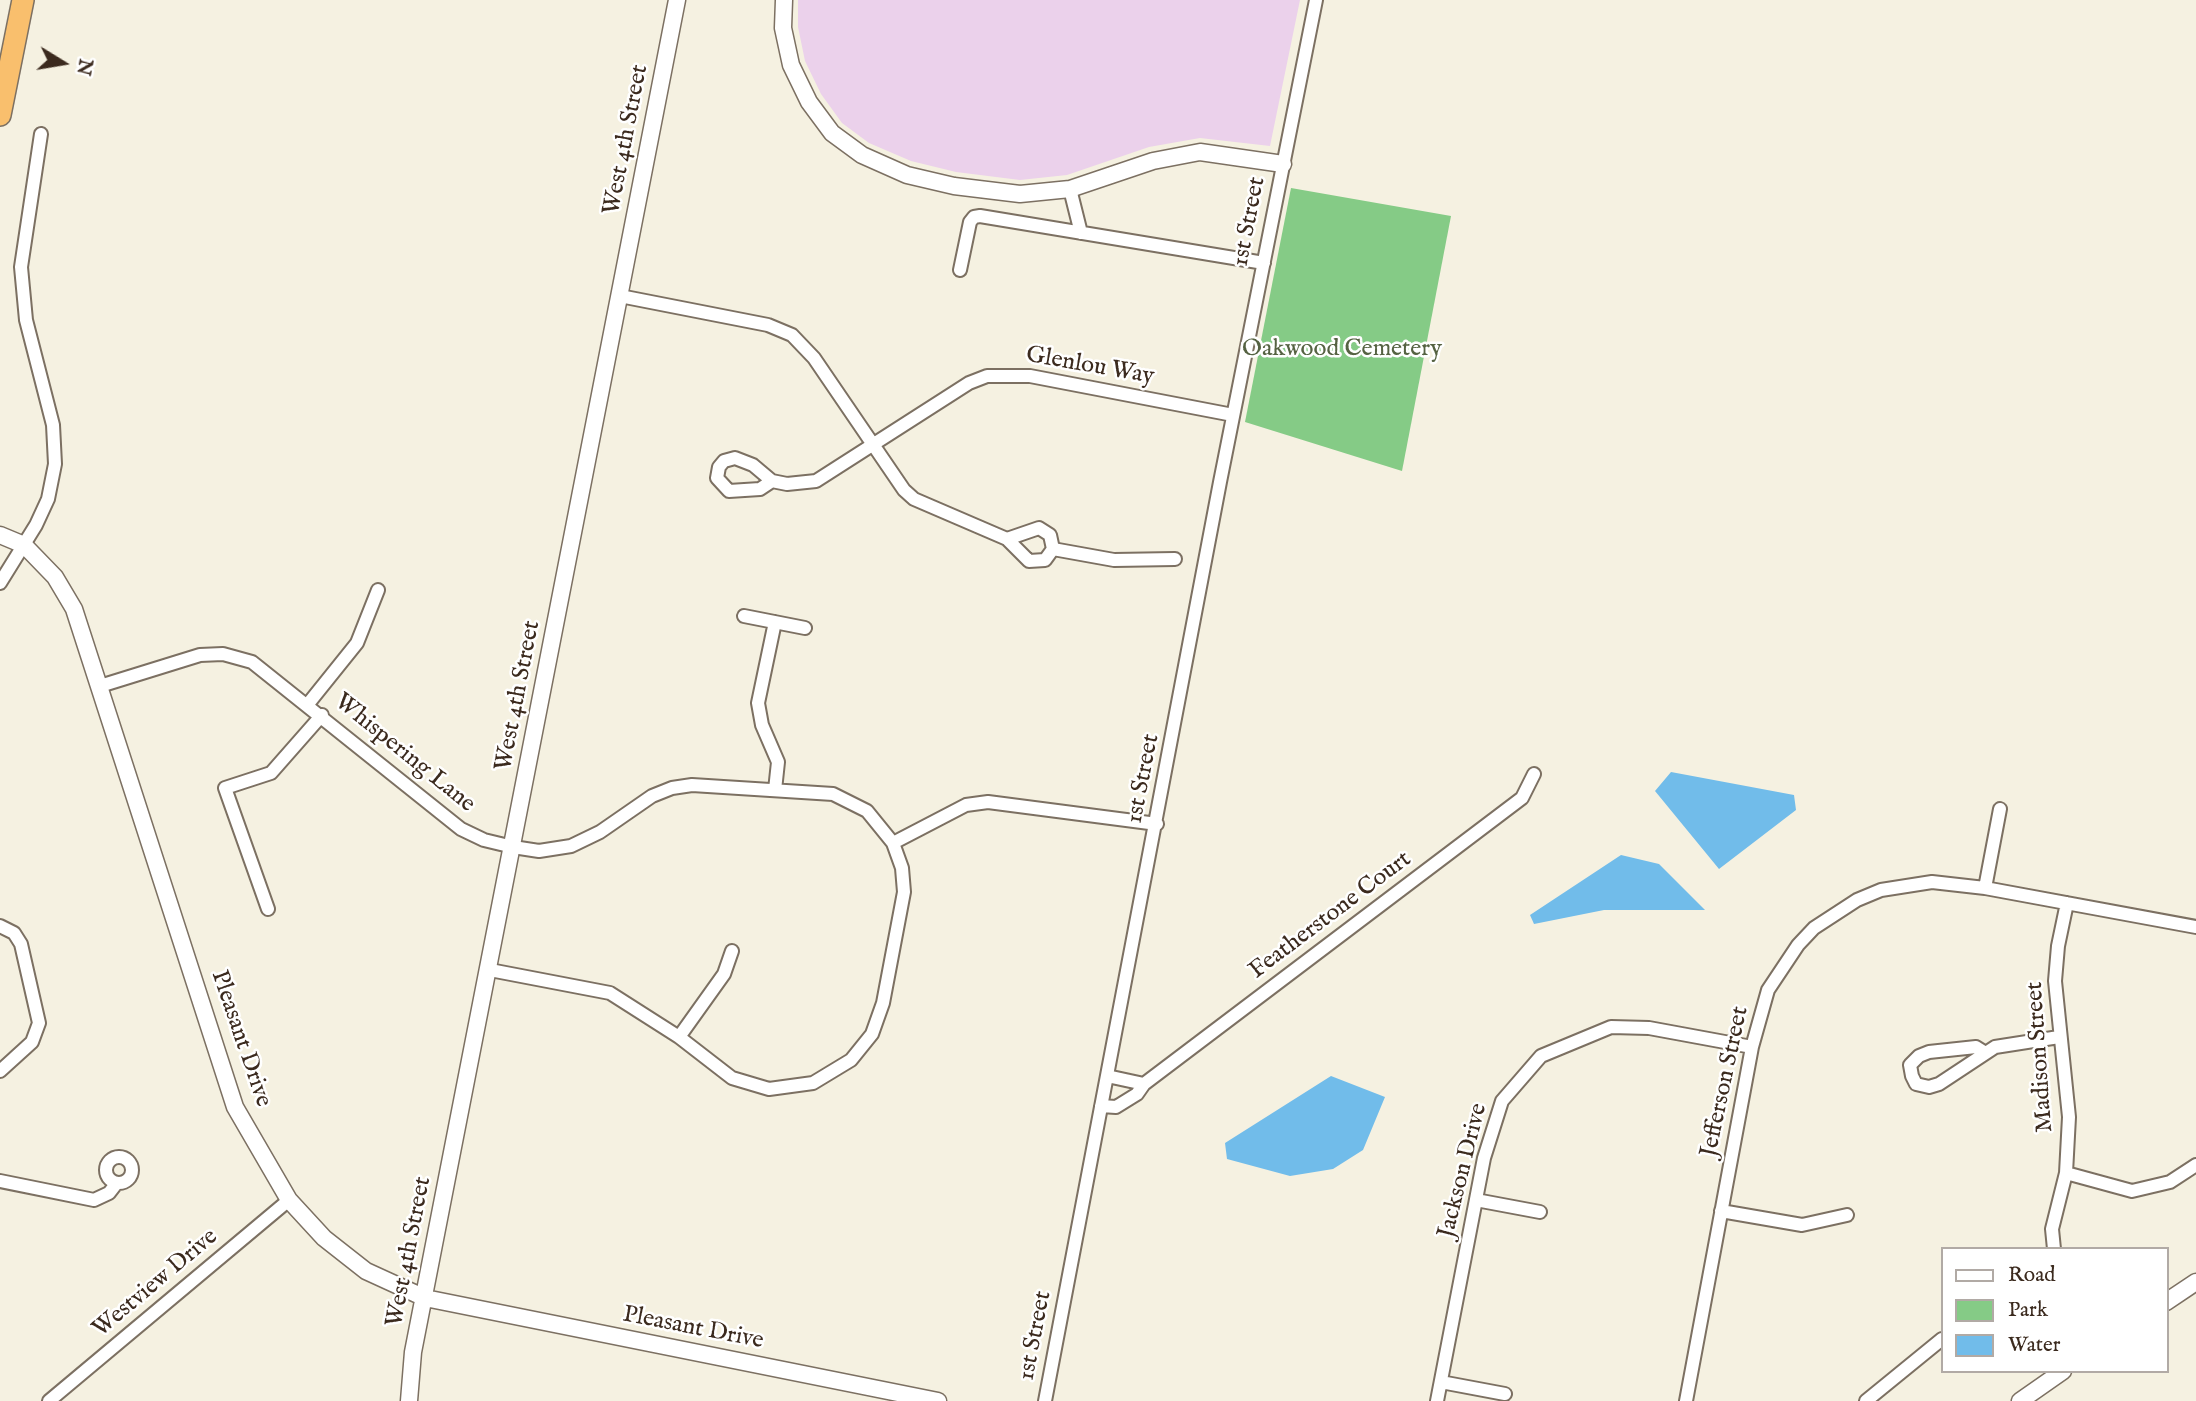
<!DOCTYPE html>
<html>
<head>
<meta charset="utf-8">
<style>
	body { margin:0 }
	#map { position:relative; width:2196px; height:1401px; overflow:hidden; background:#f5f1e1; font-family:"IM FELL English",serif }
	canvas { display:block }
	.legend { position:absolute; left:1941px; top:1247px; width:228px; height:126px; box-sizing:border-box; background:#fff; border:2px solid #b1aaa5; margin:0; padding:9px 12px; list-style:none; font-size:21px; color:#3b2a1e }
	.legend li { display:flex; align-items:center; gap:14px; height:35px }
	.legend b { width:35px; border:2px solid #b1aaa5 }
	.north { position:absolute; left:28px; top:28px; width:70px; height:70px; -webkit-text-stroke:5px #fff; paint-order:stroke; rotate:101deg; font-size:19px; font-weight:700; line-height:28px; text-align:center; color:#3b2a1e }
	.north::after { content:''; display:block; margin:auto; width:24px; height:32px; background:#3b2a1e; clip-path:polygon(50% 0,100% 100%,50% 72%,0 100%) }
</style>
</head>
<body>
<div id="map">
<canvas width="2196" height="1401"></canvas>
<ul class="legend">
<li><b style="height:9px;background:#fff"></b>Road</li>
<li><b style="height:19px;background:#85cb86"></b>Park</li>
<li><b style="height:19px;background:#71bcea"></b>Water</li>
</ul>
<div class="north">N</div>
</div>
<script>
const ctx = document.querySelector('canvas').getContext('2d');
ctx.lineJoin = 'round';
function paint(path, color) { ctx.fillStyle = color; ctx.fill(path, 'evenodd'); }
const toPath = rows => new Path2D(rows.map(r => 'M' + r).join(''));
function strokePath(path, color, width, dash) { ctx.strokeStyle = color; ctx.lineWidth = width; ctx.lineCap = dash ? 'butt' : 'round'; ctx.setLineDash(dash || []); ctx.stroke(path); }
function write(font, color, halo, rows, align = 'center') {
  ctx.font = font + ' "IM FELL English",serif'; ctx.lineWidth = 5; ctx.setLineDash([]); ctx.textBaseline = 'middle'; ctx.strokeStyle = halo; ctx.fillStyle = color; for (const [text, x, y, turn = 0] of rows) {
    ctx.save(); ctx.translate(x, y); ctx.rotate((+turn || 0) * Math.PI / 180); ctx.textAlign = isNaN(turn) ? turn : align; if (halo) ctx.strokeText(text, 0, 0); ctx.fillText(text, 0, 0); ctx.restore();
  }
}
const built = toPath([
	[798,0,1300,0,1270,146,1200,138,1149,147,1067,175,1020,180,956,172,911,161,869,143,842,123,821,94,805,61,798,27]
]);
const green = toPath([
	[1291,188,1451,216,1402,471,1245,422]
]);
const water = toPath([
	[1671,772,1794,795,1796,810,1719,869,1655,791],
	[1621,855,1659,864,1705,910,1604,910,1534,924,1530,915],
	[1331,1076,1385,1097,1363,1150,1333,1169,1290,1176,1227,1159,1225,1143]
]);
const minor = toPath([
	[1070,189,1081,233],
	[960,270,970,222,974,217,980,216,1264,263],
	[620,296,768,325,792,335,814,358,904,490,914,499,1007,539,1029,561,1045,560,1053,549,1050,535,1039,528,1007,539],
	[772,481,760,489,729,491,717,478,719,467,724,461,735,458,753,465,772,481,787,484,816,481,969,383,987,376,1030,376,1233,415],
	[1053,549,1114,560,1175,559],
	[0,583,36,525,48,499,55,464,53,425,26,320,21,267,41,134],
	[744,616,805,628],
	[775,622,758,703,762,725,778,762,775,790],
	[100,686,200,655,223,654,252,662,461,829,484,840,513,847,539,851,571,846,600,832,652,796,672,788,692,785,833,794,867,811,893,843,902,868,904,892,883,1003,872,1034,851,1060,813,1083,769,1089,732,1078,679,1037,610,993,490,970],
	[308,704,357,643,378,590],
	[893,843,966,805,988,802,1157,824],
	[1985,888,2000,809],
	[268,909,225,788,271,773,322,715],
	[0,926,14,933,21,944,39,1023,32,1042,0,1071],
	[679,1037,724,974,732,951],
	[1984,1052,1976,1047,1929,1052,1919,1056,1910,1065,1912,1076,1916,1084,1929,1087,1939,1084,1995,1047,2059,1037],
	[1107,1076,1144,1084],
	[1101,1106,1116,1107,1137,1094,1144,1084,1522,798,1534,774],
	'106 1170a13 13 0 1 1 26 0a13 13 0 1 1-26 0Z',
	[2066,1173,2132,1191,2170,1182,2196,1165],
	[0,1181,94,1200,109,1193,116,1184],
	[1476,1200,1540,1212],
	[1721,1211,1802,1225,1847,1215],
	[2054,1249,2052,1229,2066,1173,2069,1117,2055,981,2058,946,2067,903],
	[1441,1382,1505,1394],
	[49,1401,289,1200],
	[1045,1401,1220,482,1316,0],
	[1437,1401,1484,1158,1502,1101,1541,1056,1611,1027,1649,1028,1752,1047],
	[1686,1401,1752,1047,1768,990,1798,945,1814,928,1857,900,1881,890,1932,882,1985,888,2196,927],
	[1866,1401,1942,1339]
]);
const tertiary = toPath([
	[784,0,783,28,791,65,809,102,832,133,862,155,907,175,954,186,1020,194,1070,189,1153,161,1200,152,1283,164],
	[0,535,24,545,55,577,74,609,235,1107,289,1200,324,1238,366,1271,425,1298,938,1401],
	[2166,1302,2196,1282],
	[409,1401,413,1352,677,0],
	[2020,1401,2063,1371]
]);
const trunk = toPath([
	[0,115,23,0]
]);
const streetNames = [
	["West 4th Street",627,140,-79],
	["1st Street",1250,222,-79],
	["Glenlou Way",1090,367,10],
	["West 4th Street",519,696,-79],
	["Whispering Lane",404,754,39],
	["1st Street",1144,779,-79],
	["Featherstone Court",1331,916,-37],
	["Pleasant Drive",240,1039,71],
	["Madison Street",2041,1057,-94],
	["Jefferson Street",1726,1082,-78],
	["Jackson Drive",1464,1171,-76],
	["West 4th Street",410,1252,-79],
	["Westview Drive",156,1284,-40],
	["Pleasant Drive",693,1329,11],
	["1st Street",1036,1336,-79]
];
const parkNames = [
	["Oakwood Cemetery",1342,350]
];
paint(built, '#ebd1eb');
paint(green, '#85cb86');
paint(water, '#71bcea');
strokePath(minor, '#7c7062', 16);
strokePath(tertiary, '#7c7062', 19);
strokePath(trunk, '#7c7062', 24);
strokePath(minor, '#fff', 12);
strokePath(tertiary, '#fff', 16);
strokePath(trunk, '#f9bf6d', 21);
write('24px', '#3b2a1e', '#fff', streetNames);
write('24px', '#556242', '#fff', parkNames);
</script>
</body>
</html>
